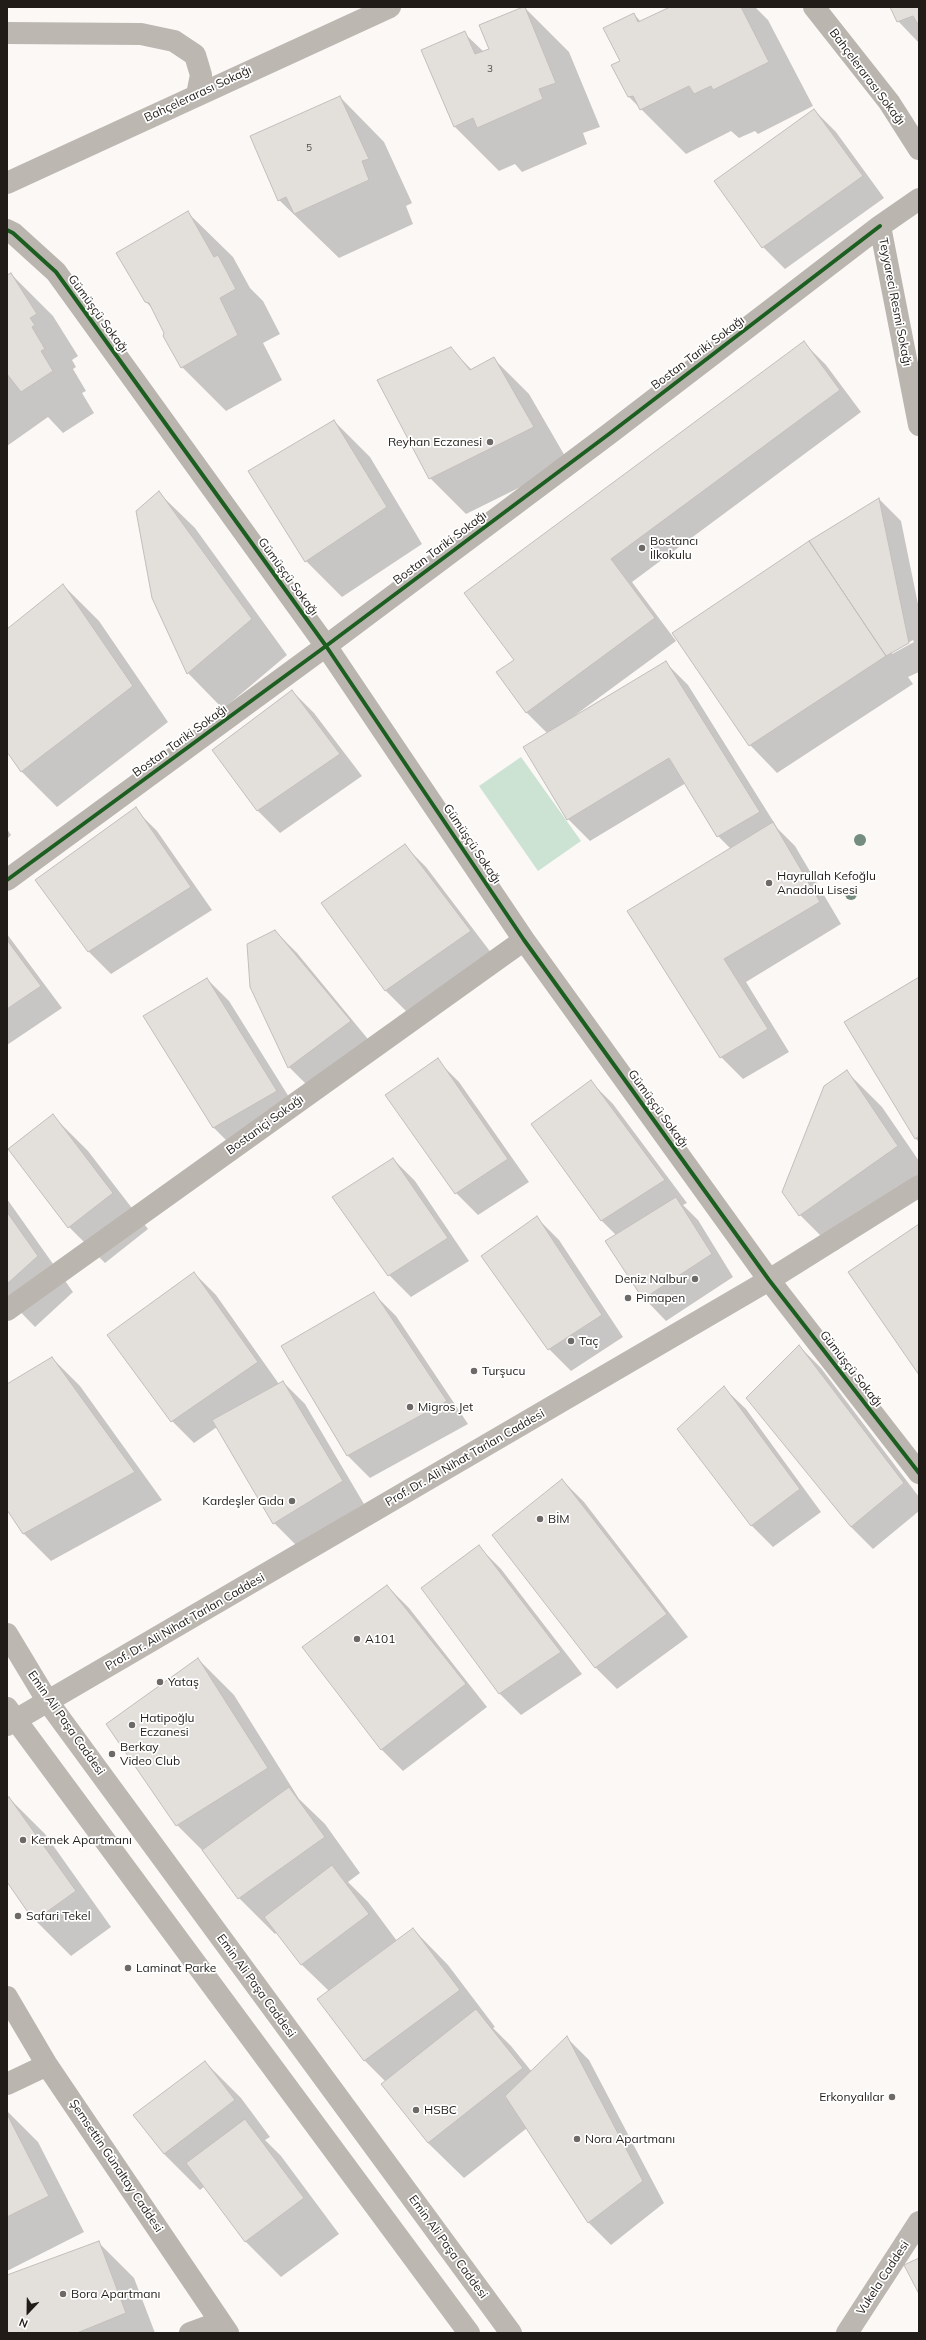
<!DOCTYPE html>
<html>
<head>
<meta charset="utf-8">
<style>
	body { margin:0 }
	#map { position:relative; width:926px; height:2340px; overflow:hidden; background:#fbf8f6; font-family:Mulish,sans-serif }
	canvas { display:block }
	.frame { position:absolute; inset:0; border:8px solid #211c18; pointer-events:none }
	.north { position:absolute; left:8px; top:2292px; width:40px; height:40px; -webkit-text-stroke:3px #fff; paint-order:stroke; rotate:202deg; font-size:11px; font-weight:700; line-height:16px; text-align:center; color:#211c18 }
	.north::after { content:''; display:block; margin:auto; width:14px; height:18px; background:#211c18; clip-path:polygon(50% 0,100% 100%,50% 72%,0 100%) }
</style>
</head>
<body>
<div id="map">
<canvas width="926" height="2340"></canvas>
<div class="frame"></div>
<div class="north">N</div>
</div>
<script>
const ctx = document.querySelector('canvas').getContext('2d');
ctx.lineJoin = 'round';
function paint(path, color) { ctx.fillStyle = color; ctx.fill(path, 'evenodd'); }
const toPath = rows => new Path2D(rows.map(r => 'M' + r).join(''));
function strokePath(path, color, width, dash) { ctx.strokeStyle = color; ctx.lineWidth = width; ctx.lineCap = dash ? 'butt' : 'round'; ctx.setLineDash(dash || []); ctx.stroke(path); }
function write(font, color, halo, rows, align = 'center') {
  ctx.font = font + ' Mulish,sans-serif'; ctx.lineWidth = 3.5; ctx.setLineDash([]); ctx.textBaseline = 'middle'; ctx.strokeStyle = halo; ctx.fillStyle = color; for (const [text, x, y, turn = 0] of rows) {
    ctx.save(); ctx.translate(x, y); ctx.rotate((+turn || 0) * Math.PI / 180); ctx.textAlign = isNaN(turn) ? turn : align; if (halo) ctx.strokeText(text, 0, 0); ctx.fillText(text, 0, 0); ctx.restore();
  }
}
const green = toPath([
	[521,757,581,841,538,871,479,786]
]);
const shadow = toPath([
	[524,7,569,52,600,127,583,133,587,144,522,172,515,164,499,171,455,127,464,33,484,52,491,49],
	[671,7,755,7,768,20,813,106,758,134,755,131,739,138,731,131,686,154,629,97,612,66,621,61,634,14,641,22],
	[891,7,919,7,919,43,898,21],
	[340,97,384,142,412,203,406,206,413,224,339,258,279,200],
	[814,110,836,132,884,198,785,269,763,247],
	[188,213,233,257,250,288,263,301,280,334,263,343,282,380,226,411,182,367,153,309,145,301],
	[11,274,53,316,78,356,72,360,76,367,73,369,86,391,82,393,94,413,63,433,48,417,7,446,7,277],
	[804,343,826,365,861,412,632,582,676,641,574,716,666,663,688,685,778,829,795,846,841,924,746,982,789,1052,743,1079,721,1057,628,911,731,849,718,836,686,783,590,841,568,819,548,734,527,713,497,673,515,660],
	[450,348,472,370,493,358,529,394,569,463,466,514,430,478],
	[334,421,370,457,422,544,342,597,306,561],
	[159,493,195,528,287,655,223,709,188,673,153,598],
	[879,499,901,521,919,609,919,672,908,677,913,684,777,773,750,745],
	[913,640,914,642,892,654,892,652],
	[63,585,99,621,168,722,57,807,21,771,7,750,7,630],
	[292,691,314,713,362,776,280,833,258,811,213,750],
	[135,809,157,831,212,910,111,974,89,952,36,880],
	[7,829,11,835,7,839],
	[404,845,426,867,492,954,407,1012,385,990],
	[275,931,297,953,372,1044,311,1089,289,1067,251,987],
	[7,934,62,1008,7,1045],
	[207,979,229,1001,299,1113,236,1150,214,1128,144,1016],
	[919,979,919,1142,915,1138],
	[437,1060,459,1082,529,1182,478,1215,456,1193],
	[846,1071,882,1107,919,1161,919,1192,836,1251,800,1215],
	[591,1082,613,1104,687,1203,683,1205,698,1220,733,1277,666,1321,644,1298,606,1242,616,1235,602,1221,533,1125],
	[53,1116,88,1151,148,1229,105,1263,69,1227],
	[393,1159,415,1181,469,1261,411,1297,389,1275],
	[7,1199,73,1292,35,1327,7,1298],
	[537,1218,559,1240,623,1337,571,1371,549,1349],
	[194,1273,216,1295,279,1384,283,1382,305,1404,364,1504,296,1545,274,1523,217,1427,194,1443,172,1421,108,1335],
	[374,1294,396,1316,468,1424,370,1478,348,1456,283,1347],
	[799,1346,821,1368,919,1497,919,1511,873,1549,851,1527,747,1398],
	[52,1358,80,1386,162,1500,51,1561,23,1533,7,1508,7,1385],
	[724,1388,746,1409,821,1512,773,1547,751,1525],
	[562,1480,584,1502,688,1637,617,1689,595,1667],
	[479,1547,501,1569,582,1674,521,1715,499,1693],
	[387,1586,409,1608,487,1707,403,1771,381,1749],
	[198,1659,234,1695,299,1799,325,1824,360,1873,348,1882,368,1902,397,1941,413,1929,448,1965,495,2027,493,2028,511,2046,532,2072,567,2038,589,2060,664,2203,611,2245,589,2223,527,2128,464,2178,428,2143,386,2082,365,2061,319,1999,329,1991,302,1965,277,1932,275,1934,239,1898,210,1858,177,1825],
	[9,1798,45,1834,111,1927,71,1956,35,1920,7,1880,7,1799],
	[205,2062,241,2098,270,2137,265,2140,281,2156,339,2234,281,2277,245,2241,205,2186,200,2190,164,2154],
	[7,2111,38,2142,84,2232,7,2271],
	[98,2242,134,2278,155,2333,7,2333,7,2276]
]);
const building = toPath([
	[523,7,525,7,556,83,539,89,543,99,477,128,473,118,454,127,421,50,465,31,475,54,489,49,479,25,523,7],
	[670,7,741,7,769,62,713,90,711,86,694,94,689,86,640,110,633,96,628,97,611,65,620,61,603,28,634,13,638,22,670,7],
	[890,7,919,7,919,26,913,16,897,22,890,7],
	[340,96,369,159,362,161,369,180,294,214,286,197,278,201,250,136,340,96],
	[814,109,863,176,762,248,714,181,814,109],
	[188,211,214,257,218,255,236,289,220,298,238,335,181,368,163,336,164,333,149,303,145,302,116,253,188,211],
	[11,273,37,314,30,318,35,325,32,327,45,349,41,351,53,371,21,392,7,374,7,275,11,273],
	[804,341,840,390,611,559,655,618,526,713,496,672,514,660,464,593,804,341],
	[451,347,470,370,494,357,534,427,429,479,377,380,451,347],
	[334,420,387,507,305,562,248,471,334,420],
	[159,491,252,619,187,674,152,598,136,511,159,491],
	[879,498,909,643,886,656,809,541,879,498],
	[809,541,886,656,749,746,672,633,809,541],
	[63,584,133,686,21,772,7,752,7,629,63,584],
	[666,661,760,812,717,837,669,758,567,820,523,747,666,661],
	[292,690,340,754,257,811,212,750,292,690],
	[136,807,191,887,88,952,35,880,136,807],
	[773,822,820,902,724,959,768,1029,720,1058,627,911,773,822],
	[405,844,471,931,385,991,321,903,405,844],
	[275,930,351,1021,288,1068,250,987,247,944,275,930],
	[7,940,41,986,7,1009,7,940],
	[919,977,919,1136,915,1139,844,1022,919,977],
	[207,978,277,1091,213,1128,143,1016,207,978],
	[438,1058,508,1159,455,1194,385,1095,438,1058],
	[847,1070,898,1146,799,1216,782,1192,824,1086,847,1070],
	[591,1080,665,1180,601,1221,531,1124,591,1080],
	[53,1114,113,1193,68,1228,8,1149,53,1114],
	[393,1158,448,1238,388,1276,332,1197,393,1158],
	[676,1197,712,1254,643,1299,605,1241,676,1197],
	[7,1212,38,1256,7,1284,7,1212],
	[537,1216,602,1315,548,1350,481,1256,537,1216],
	[919,1224,919,1375,848,1272,919,1224],
	[194,1272,258,1362,171,1422,107,1335,194,1272],
	[374,1292,447,1401,347,1456,281,1346,374,1292],
	[799,1345,904,1483,851,1527,746,1398,799,1345],
	[52,1357,135,1472,23,1534,7,1510,7,1384,52,1357],
	[283,1381,343,1481,273,1524,212,1420,283,1381],
	[724,1386,800,1489,751,1526,677,1429,724,1386],
	[562,1479,667,1614,595,1668,492,1535,562,1479],
	[479,1545,561,1652,499,1694,421,1588,479,1545],
	[387,1585,466,1684,381,1750,302,1647,387,1585],
	[198,1658,268,1768,176,1826,106,1724,198,1658],
	[289,1787,325,1837,238,1899,202,1850,289,1787],
	[9,1797,76,1891,34,1921,7,1882,7,1798,9,1797],
	[332,1865,369,1914,301,1965,264,1917,332,1865],
	[413,1928,460,1990,364,2061,317,1999,413,1928],
	[476,2009,523,2068,428,2143,381,2084,476,2009],
	[567,2036,643,2181,588,2223,505,2096,567,2036],
	[205,2061,235,2100,164,2154,133,2115,205,2061],
	[7,2114,49,2196,7,2217,7,2114],
	[245,2119,304,2198,245,2242,186,2163,245,2119],
	[99,2241,126,2313,77,2333,7,2333,7,2275,99,2241],
	[919,2258,919,2294,904,2265,919,2258]
]);
const minor = toPath([
	[814,7,889,102,919,149],
	[919,199,880,226,919,425],
	[7,230,13,233,56,272,326,646,524,940,769,1280,919,1473],
	[7,880,326,646,609,434,880,226],
	[7,1310,524,940],
	[7,1997,47,2065,228,2333],
	[7,2084,47,2065],
	[190,2333,220,2322]
]);
const major = toPath([
	[7,33,141,34,174,41,195,55,201,75,197,95],
	[7,183,390,7],
	[7,1634,48,1702,511,2333],
	[7,1708,469,2333],
	[7,1725,769,1280,919,1186],
	[847,2333,919,2222]
]);
const cycleway = toPath([
	[7,230,13,233,56,272,326,646,524,940,769,1280,919,1473],
	[7,880,326,646,609,434,880,226]
]);
const trees = [
	[860,840],
	[851,894]
];
const markers = [
	[490,442,4,"#6d6966"],
	[642,548,4,"#6d6966"],
	[769,883,4,"#6d6966"],
	[695,1279,4,"#6d6966"],
	[628,1298,4,"#6d6966"],
	[571,1341,4,"#6d6966"],
	[474,1371,4,"#6d6966"],
	[410,1407,4,"#6d6966"],
	[292,1501,4,"#6d6966"],
	[540,1519,4,"#6d6966"],
	[357,1639,4,"#6d6966"],
	[160,1682,4,"#6d6966"],
	[132,1725,4,"#6d6966"],
	[112,1754,4,"#6d6966"],
	[23,1840,4,"#6d6966"],
	[18,1916,4,"#6d6966"],
	[128,1968,4,"#6d6966"],
	[892,2097,4,"#6d6966"],
	[416,2110,4,"#6d6966"],
	[577,2139,4,"#6d6966"],
	[63,2294,4,"#6d6966"]
];
const numberNames = [
	["3",490,69],
	["5",309,148]
];
const streetNames = [
	["Bahçelerarası Sokağı",867,77,53],
	["Bahçelerarası Sokağı",198,94,-25],
	["Teyyareci Resmi Sokağı",895,302,79],
	["Gümüşçü Sokağı",98,314,54],
	["Bostan Tariki Sokağı",698,353,-37],
	["Bostan Tariki Sokağı",440,548,-37],
	["Gümüşçü Sokağı",288,577,54],
	["Bostan Tariki Sokağı",180,741,-36],
	["Gümüşçü Sokağı",472,844,56],
	["Gümüşçü Sokağı",658,1109,54],
	["Bostaniçi Sokağı",265,1125,-36],
	["Gümüşçü Sokağı",851,1369,52],
	["Prof. Dr. Ali Nihat Tarlan Caddesi",465,1458,-30],
	["Prof. Dr. Ali Nihat Tarlan Caddesi",185,1622,-30],
	["Emin Ali Paşa Caddesi",66,1723,55],
	["Emin Ali Paşa Caddesi",256,1986,54],
	["Şemsettin Günaltay Caddesi",116,2166,56],
	["Emin Ali Paşa Caddesi",448,2247,54],
	["Vukela Caddesi",883,2278,-57]
];
const poiNames = [
	["Reyhan Eczanesi",482,442,"right"],
	["Bostancı",650,541],
	["İlkokulu",650,555],
	["Hayrullah Kefoğlu",777,876],
	["Anadolu Lisesi",777,890],
	["Deniz Nalbur",687,1279,"right"],
	["Pimapen",636,1298],
	["Taç",579,1341],
	["Turşucu",482,1371],
	["Migros Jet",418,1407],
	["Kardeşler Gıda",284,1501,"right"],
	["BİM",548,1519],
	["A101",365,1639],
	["Yataş",168,1682],
	["Hatipoğlu",140,1718],
	["Eczanesi",140,1732],
	["Berkay",120,1747],
	["Video Club",120,1761],
	["Kernek Apartmanı",31,1840],
	["Safari Tekel",26,1916],
	["Laminat Parke",136,1968],
	["Erkonyalılar",884,2097,"right"],
	["HSBC",424,2110],
	["Nora Apartmanı",585,2139],
	["Bora Apartmanı",71,2294]
];
paint(green, '#cce3d3');
paint(shadow, '#0003');
paint(building, '#e3dfdb');
strokePath(building, '#c2bebb', 1);
strokePath(minor, '#bab5af', 22);
strokePath(major, '#bcb7b1', 22);
strokePath(cycleway, '#1b5e20', 4);
ctx.fillStyle = '#748d80';
for (const [x, y] of trees) { ctx.beginPath(); ctx.arc(x, y, 6, 0, 2 * Math.PI); ctx.fill(); }
for (const [x, y, r, color] of markers) { const dot = new Path2D(); dot.arc(x, y, r, 0, 2 * Math.PI); ctx.fillStyle = color; ctx.fill(dot); strokePath(dot, '#fff', 1.5); }
write('10px', '#524e4a', null, numberNames);
write('12px', '#211c18', '#fff', streetNames);
write('12px', '#211c18', '#fff', poiNames, 'left');
</script>
</body>
</html>
